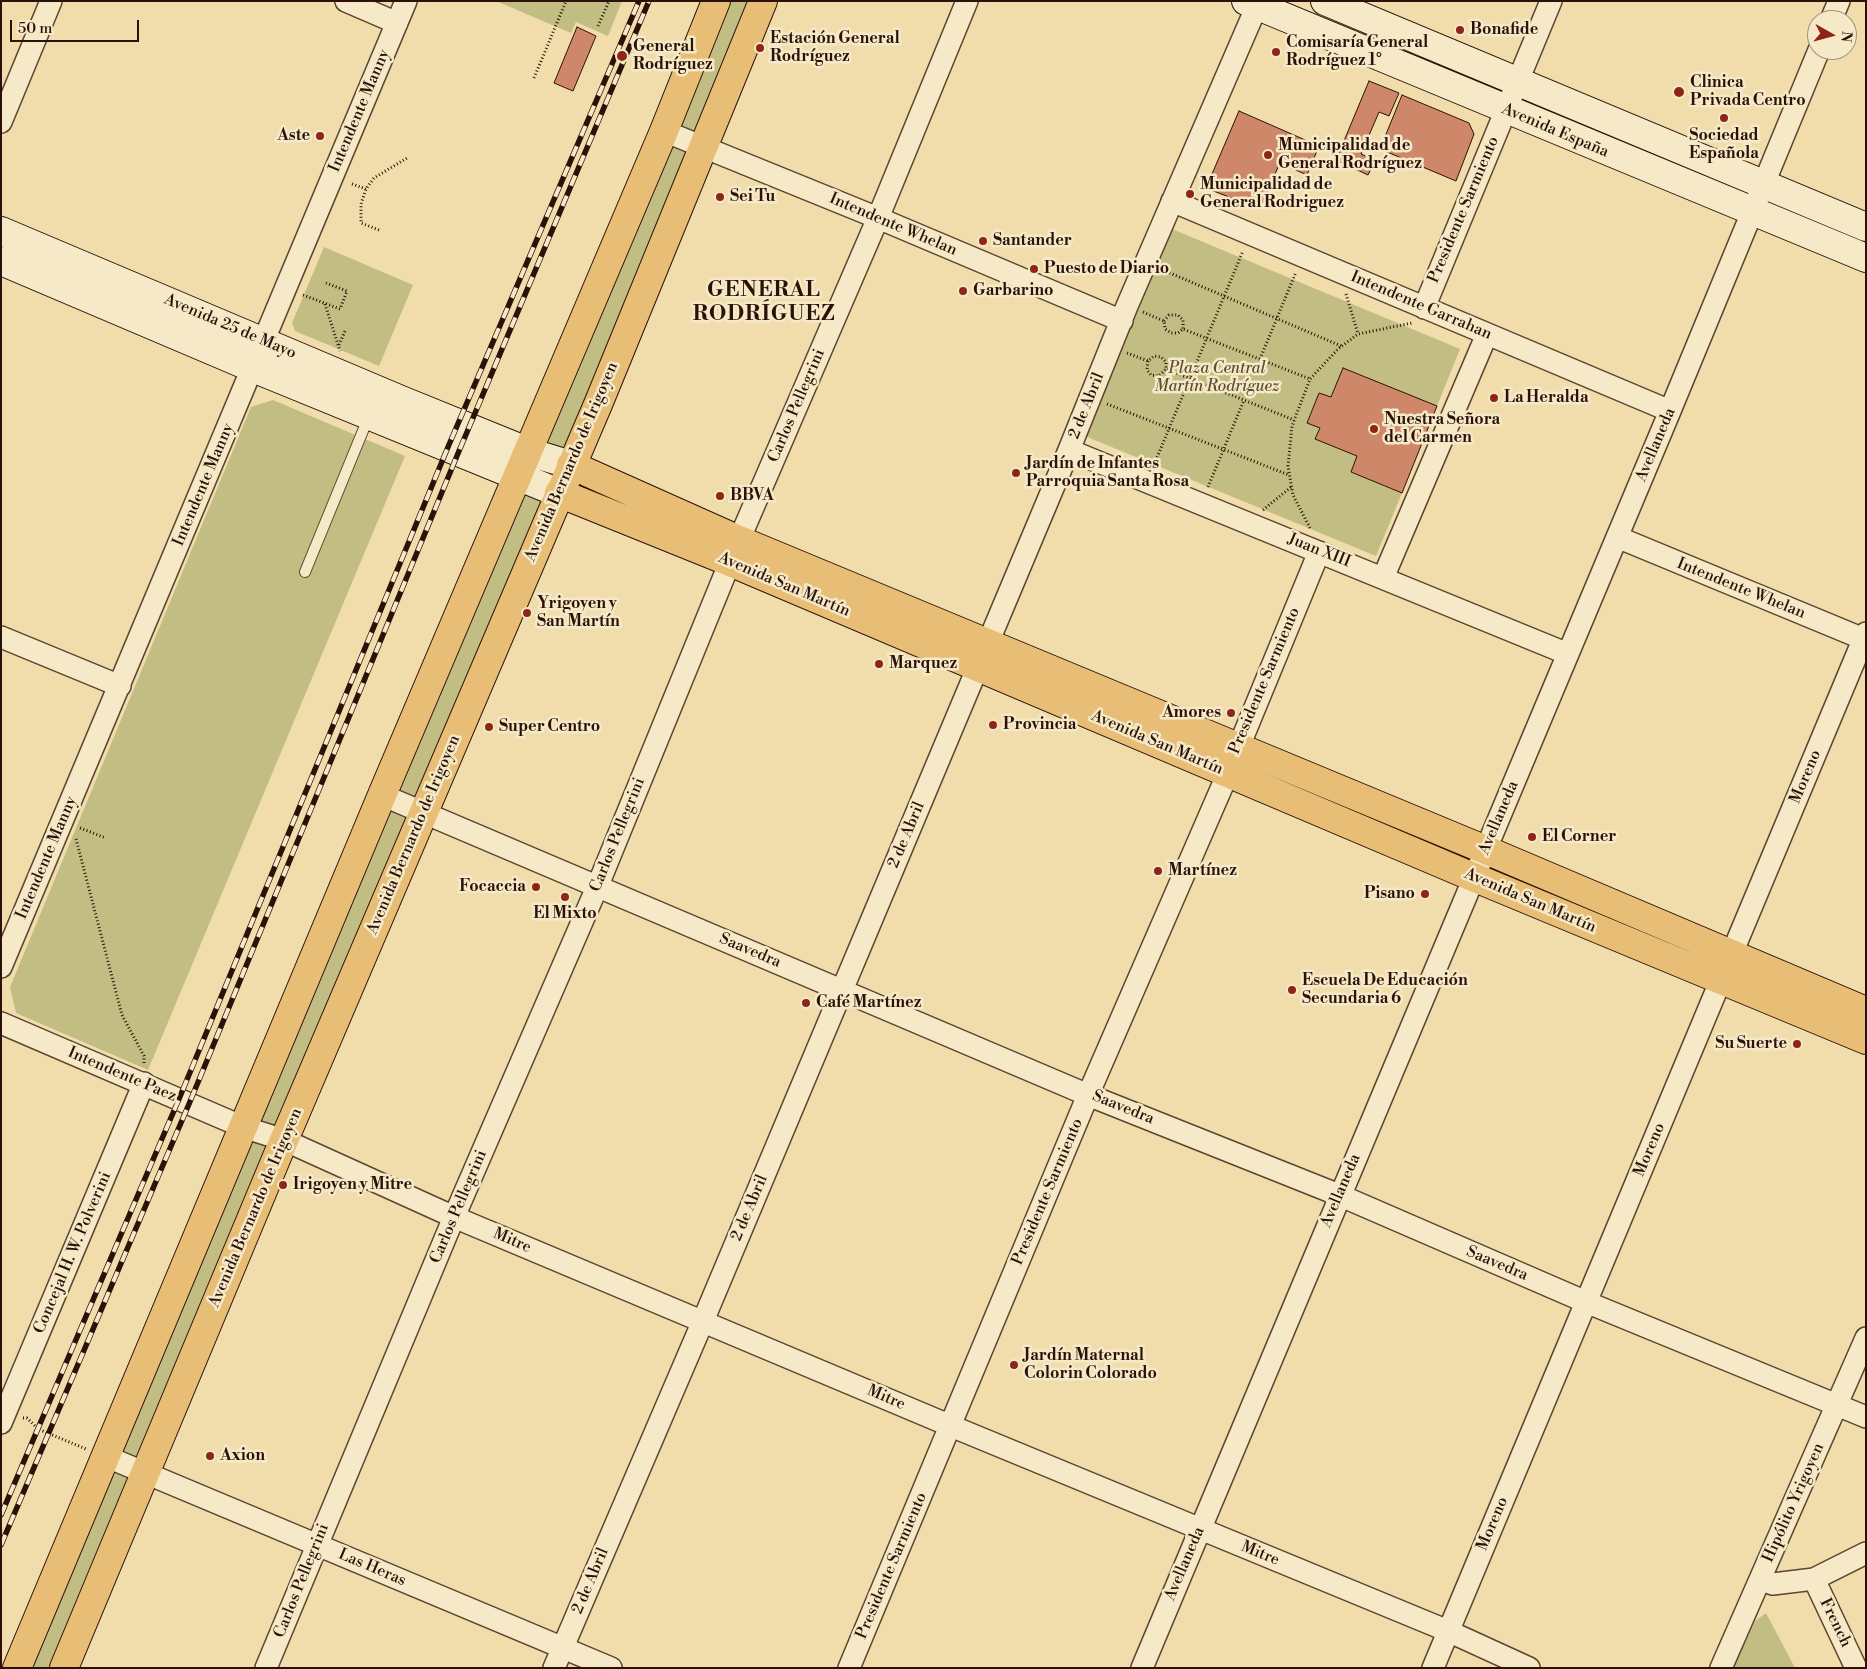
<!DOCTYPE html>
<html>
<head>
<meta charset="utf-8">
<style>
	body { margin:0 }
	#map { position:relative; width:1867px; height:1669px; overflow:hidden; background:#f0ddab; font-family:"Libre Bodoni",serif }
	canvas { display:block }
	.frame { position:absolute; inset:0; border:2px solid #2b1107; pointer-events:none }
	.north { position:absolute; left:1807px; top:10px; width:50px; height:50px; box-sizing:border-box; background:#f5e9c8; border:1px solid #a4937b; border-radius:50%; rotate:97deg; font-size:14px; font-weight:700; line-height:20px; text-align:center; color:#2b1107 }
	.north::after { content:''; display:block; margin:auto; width:18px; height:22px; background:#8f2418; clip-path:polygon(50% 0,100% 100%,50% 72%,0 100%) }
	.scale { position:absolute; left:10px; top:20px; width:129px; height:22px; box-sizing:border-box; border:2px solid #2b1107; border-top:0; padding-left:6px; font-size:15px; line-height:18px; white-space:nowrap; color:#2b1107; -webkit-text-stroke:4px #f5e9c8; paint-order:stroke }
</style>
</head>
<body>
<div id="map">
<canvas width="1867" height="1669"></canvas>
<div class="frame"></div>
<div class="north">N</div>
<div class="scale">50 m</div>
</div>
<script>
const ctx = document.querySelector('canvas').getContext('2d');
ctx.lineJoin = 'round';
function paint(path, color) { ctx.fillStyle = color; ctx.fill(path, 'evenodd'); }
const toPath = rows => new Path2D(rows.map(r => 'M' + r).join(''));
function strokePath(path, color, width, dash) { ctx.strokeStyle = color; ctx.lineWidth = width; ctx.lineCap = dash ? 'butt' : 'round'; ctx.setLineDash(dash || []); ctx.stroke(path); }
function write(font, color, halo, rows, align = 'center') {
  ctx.font = font + ' "Libre Bodoni",serif'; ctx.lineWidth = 5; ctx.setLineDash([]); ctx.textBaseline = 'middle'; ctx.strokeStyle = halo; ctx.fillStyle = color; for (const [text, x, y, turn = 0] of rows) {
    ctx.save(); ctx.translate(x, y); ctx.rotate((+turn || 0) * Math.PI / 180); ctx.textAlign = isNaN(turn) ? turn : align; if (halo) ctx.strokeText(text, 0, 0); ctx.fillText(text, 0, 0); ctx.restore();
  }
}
const green = toPath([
	[496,1,622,1,608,36,576,22,571,33],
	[716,1,763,1,64,1668,17,1668],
	[1172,229,1460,349,1437,406,1331,397,1319,393,1307,422,1320,428,1315,439,1357,456,1351,472,1402,493,1376,556,1085,436],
	[324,247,413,285,379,366,295,331,292,323],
	[273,400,405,456,148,1070,16,1013,10,987,251,407],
	[1766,1613,1795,1668,1733,1668,1755,1621]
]);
const building = toPath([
	[577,27,596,36,573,91,554,83,577,27],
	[1369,81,1399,93,1389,116,1379,112,1361,154,1375,160,1368,175,1336,160,1369,81],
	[1402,95,1469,123,1474,134,1456,181,1380,149,1402,95],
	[1239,111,1319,146,1307,175,1280,163,1259,209,1206,188,1239,111],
	[1343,368,1437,406,1402,493,1351,472,1357,456,1315,439,1320,428,1307,423,1319,393,1331,397,1343,368]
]);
const path = toPath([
	[598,26,609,1],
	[534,78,566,1],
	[352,184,366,189],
	[379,230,361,223,361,204,366,189,374,178,407,158],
	[1163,270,1341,346],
	[1346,294,1358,334],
	[303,295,340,309,347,291,326,283],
	[325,304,340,351],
	[1143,312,1164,321,1165,329,1171,333,1178,333,1183,329,1310,379],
	[1164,321,1169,315,1178,315,1183,320,1183,329],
	[339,345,345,331],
	[1127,353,1148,361,1154,356,1161,357,1166,362,1166,369,1294,420],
	[1260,359,1296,272],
	[1148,361,1147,370,1151,375,1159,376,1166,369],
	[1107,404,1289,475],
	[1153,467,1243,251],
	[1208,487,1244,400],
	[1263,510,1291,487],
	[1310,528,1293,495,1288,466,1292,426,1310,379,1338,349,1358,334,1412,323],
	[80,828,106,838],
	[76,839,122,1015,144,1056,144,1064],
	[23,1418,27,1418,38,1429,86,1449]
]);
const lane = toPath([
	[305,572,369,416]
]);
const street = toPath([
	[346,1,397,23],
	[1831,20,1839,1],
	[1,122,51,1],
	[664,131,878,218,1122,321],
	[1172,201,1670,411],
	[1424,308,1551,1],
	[1069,450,1568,654],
	[1617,537,1866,640],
	[1383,578,1487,334],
	[1,637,120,686],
	[382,795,1088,1095,1339,1195,1586,1302,1866,1417],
	[1,967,406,1],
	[1,1023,243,1127,284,1140,454,1217,951,1426,1448,1631,1529,1668],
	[1,1423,144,1083],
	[105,1456,611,1668],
	[1814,1579,1856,1668],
	[1761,1580,1773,1584,1814,1579,1866,1553],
	[266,1668,454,1217,598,885,739,540,878,218,967,1],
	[554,1668,703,1321,1069,450,1127,306,1259,1],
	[849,1668,1088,1095,1228,773,1319,552],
	[1142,1668,1670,411,1819,50],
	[1433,1668,1866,633],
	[1721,1668,1866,1338]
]);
const secondary = toPath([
	[1246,1,1866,258],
	[1325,1,1866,227],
	[1,231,401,400,529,452,571,465],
	[1,261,253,368,559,493]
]);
const primary = toPath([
	[571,465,739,540,1486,850,1866,1011],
	[559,493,730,562,1473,877,1866,1040],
	[17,1668,382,795,664,131,716,1],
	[64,1668,284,1140,599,402,763,1]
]);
const rail = toPath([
	[1,1515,179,1099,448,447,639,1],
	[1,1545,189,1104,459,451,649,1]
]);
const markers = [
	[1460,30,5,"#8f2418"],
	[760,48,5,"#8f2418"],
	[1276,52,5,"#8f2418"],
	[622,56,6,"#8f2418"],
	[1679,92,6,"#8f2418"],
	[1724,118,5,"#8f2418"],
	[320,136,5,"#8f2418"],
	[1268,155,5,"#8f2418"],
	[1190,194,5,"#8f2418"],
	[720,197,5,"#8f2418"],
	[983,241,5,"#8f2418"],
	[1034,269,5,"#8f2418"],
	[963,291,5,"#8f2418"],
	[1494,398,5,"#8f2418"],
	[1374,429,5,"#8f2418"],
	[1016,473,5,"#8f2418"],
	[720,496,5,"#8f2418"],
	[527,613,5,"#8f2418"],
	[879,664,5,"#8f2418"],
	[1231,713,5,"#8f2418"],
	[993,725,5,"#8f2418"],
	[489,727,5,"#8f2418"],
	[1532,837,5,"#8f2418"],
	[1158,871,5,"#8f2418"],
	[536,887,5,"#8f2418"],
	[1425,894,5,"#8f2418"],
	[565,897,5,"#8f2418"],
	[1292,990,5,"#8f2418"],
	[806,1003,5,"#8f2418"],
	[1797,1044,5,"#8f2418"],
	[283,1185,5,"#8f2418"],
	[1014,1365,5,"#8f2418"],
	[210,1456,5,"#8f2418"]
];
const poiNames = [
	["Bonafide",1470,30],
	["Estación General",770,39],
	["Rodríguez",770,57],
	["Comisaría General",1286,43],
	["Rodríguez 1°",1286,61],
	["General",633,47],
	["Rodríguez",633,65],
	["Clinica",1690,83],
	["Privada Centro",1690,101],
	["Aste",310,136,"right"],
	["Sociedad",1724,136,"center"],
	["Española",1724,154,"center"],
	["Municipalidad de",1278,146],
	["General Rodríguez",1278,164],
	["Municipalidad de",1200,185],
	["General Rodriguez",1200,203],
	["Sei Tu",730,197],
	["Santander",993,241],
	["Puesto de Diario",1044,269],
	["Garbarino",973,291],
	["La Heralda",1504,398],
	["Nuestra Señora",1384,420],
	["del Carmen",1384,438],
	["Jardín de Infantes",1026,464],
	["Parroquia Santa Rosa",1026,482],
	["BBVA",730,496],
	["Yrigoyen y",537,604],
	["San Martín",537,622],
	["Marquez",889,664],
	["Amores",1221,713,"right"],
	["Provincia",1003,725],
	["Super Centro",499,727],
	["El Corner",1542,837],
	["Martínez",1168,871],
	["Focaccia",526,887,"right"],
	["Pisano",1415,894,"right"],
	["El Mixto",565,914,"center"],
	["Escuela De Educación",1302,981],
	["Secundaria 6",1302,999],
	["Café Martínez",816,1003],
	["Su Suerte",1787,1044,"right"],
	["Irigoyen y Mitre",293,1185],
	["Jardín Maternal",1024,1356],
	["Colorin Colorado",1024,1374],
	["Axion",220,1456]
];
const streetNames = [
	["Intendente Manny",360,111,-67],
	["Avenida España",1555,131,23],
	["Presidente Sarmiento",1464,210,-67],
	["Intendente Whelan",893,225,23],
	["Intendente Garrahan",1421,306,23],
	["Avenida 25 de Mayo",230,327,23],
	["Carlos Pellegrini",797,406,-67],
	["2 de Abril",1087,406,-68],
	["Avellaneda",1656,445,-67],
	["Avenida Bernardo de Irigoyen",572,462,-67],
	["Intendente Manny",204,485,-67],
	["Juan XIII",1319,551,22],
	["Avenida San Martín",784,585,23],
	["Intendente Whelan",1741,589,22],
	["Presidente Sarmiento",1265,681,-67],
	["Avenida San Martín",1157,743,23],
	["Moreno",1806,777,-67],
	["Avellaneda",1499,818,-67],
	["Avenida Bernardo de Irigoyen",414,835,-67],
	["Carlos Pellegrini",618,835,-68],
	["2 de Abril",907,835,-67],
	["Intendente Manny",47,858,-67],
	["Avenida San Martín",1530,901,23],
	["Saavedra",750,951,23],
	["Intendente Paez",122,1075,23],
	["Saavedra",1123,1108,22],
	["Moreno",1650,1150,-67],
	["Avellaneda",1341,1191,-67],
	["Presidente Sarmiento",1048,1192,-67],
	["Carlos Pellegrini",459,1207,-67],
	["Avenida Bernardo de Irigoyen",256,1208,-67],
	["2 de Abril",750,1208,-67],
	["Mitre",512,1241,23],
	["Concejal H. W. Polverini",73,1253,-67],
	["Saavedra",1497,1264,23],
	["Mitre",886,1398,23],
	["Hipólito Yrigoyen",1794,1503,-66],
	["Moreno",1493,1524,-67],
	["Mitre",1260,1554,22],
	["Avellaneda",1185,1564,-67],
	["Presidente Sarmiento",892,1566,-67],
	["Las Heras",372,1568,23],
	["Carlos Pellegrini",302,1581,-68],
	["2 de Abril",591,1581,-67],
	["French",1835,1623,64]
];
const parkNames = [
	["Plaza Central",1217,369],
	["Martín Rodríguez",1217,387]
];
const districtNames = [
	["GENERAL",764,291],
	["RODRÍGUEZ",764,315]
];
paint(green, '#c2be83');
paint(building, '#ce8869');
strokePath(building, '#2b1107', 1);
strokePath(lane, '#5c4430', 12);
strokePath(street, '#5c4430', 24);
strokePath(secondary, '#2b1107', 30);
strokePath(primary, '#2b1107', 30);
strokePath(path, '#2b1107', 3, [1, 2.5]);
strokePath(lane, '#f5e9c8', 10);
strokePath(street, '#f5e9c8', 21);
strokePath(secondary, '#f5e9c8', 28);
strokePath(primary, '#e8be76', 28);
strokePath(rail, '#2b1107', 5.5);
strokePath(rail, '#f5e9c8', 4, [11]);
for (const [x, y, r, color] of markers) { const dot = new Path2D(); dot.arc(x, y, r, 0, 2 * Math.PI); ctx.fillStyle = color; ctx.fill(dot); strokePath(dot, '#f5e9c8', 2); }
write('bold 16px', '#2b1107', '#f5e9c8', poiNames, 'left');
write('16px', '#2b1107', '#f5e9c8', streetNames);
write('italic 16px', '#604e32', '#f5e9c8', parkNames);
ctx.letterSpacing = '1px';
write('bold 21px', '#2b1107', '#f5e9c8', districtNames);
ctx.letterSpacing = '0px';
</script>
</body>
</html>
